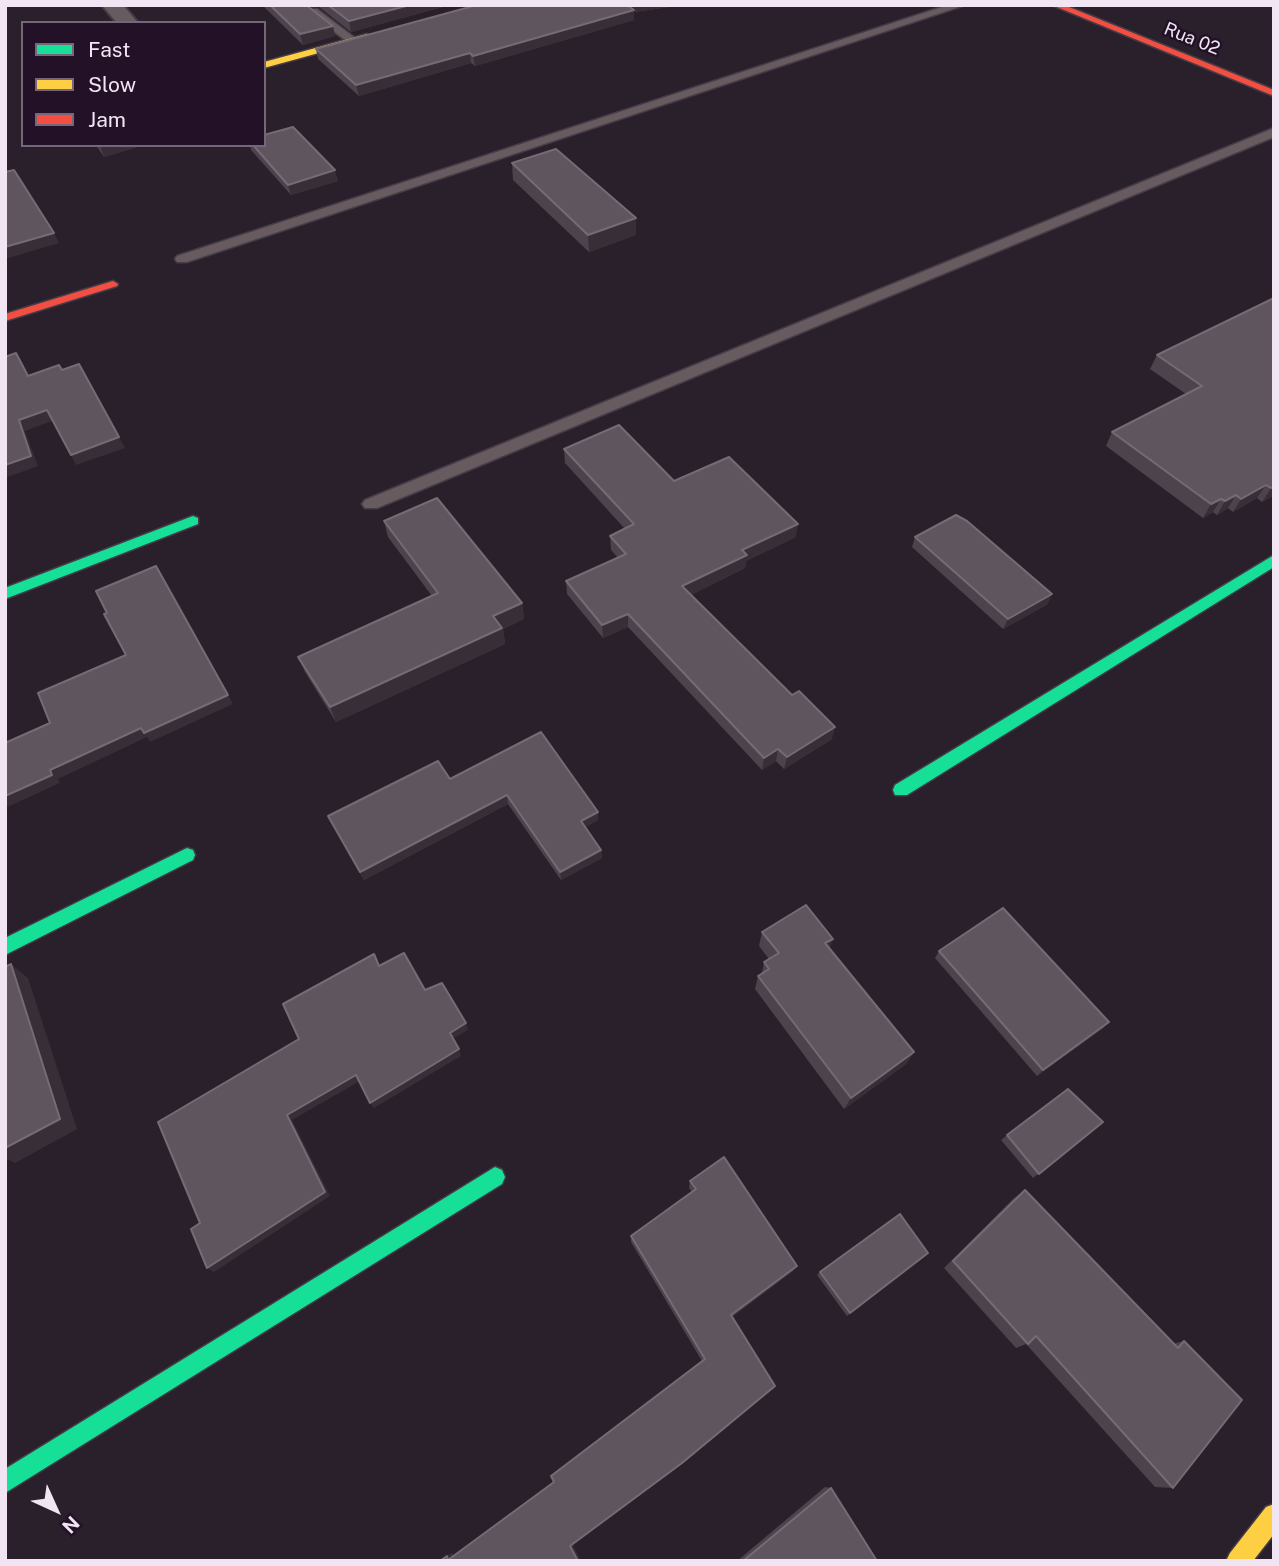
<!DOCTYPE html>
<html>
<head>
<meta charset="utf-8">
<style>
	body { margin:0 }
	#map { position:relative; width:1279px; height:1566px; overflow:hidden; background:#2a202c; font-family:"Public Sans",sans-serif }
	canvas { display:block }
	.frame { position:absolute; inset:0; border:7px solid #f1e5f4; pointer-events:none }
	.legend { position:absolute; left:21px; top:21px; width:245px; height:126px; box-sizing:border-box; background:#231127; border:2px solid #756679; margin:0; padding:9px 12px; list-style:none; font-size:21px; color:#f1e5f4 }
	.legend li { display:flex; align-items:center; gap:14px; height:35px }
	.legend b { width:35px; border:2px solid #756679 }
	.north { position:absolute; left:21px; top:1475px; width:70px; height:70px; -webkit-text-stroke:5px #231127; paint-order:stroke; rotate:135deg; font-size:19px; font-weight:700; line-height:28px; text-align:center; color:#f1e5f4 }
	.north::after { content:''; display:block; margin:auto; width:24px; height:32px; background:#f1e5f4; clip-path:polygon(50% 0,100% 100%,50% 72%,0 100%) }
</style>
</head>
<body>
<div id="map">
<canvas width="1279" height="1566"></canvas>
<div class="frame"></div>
<ul class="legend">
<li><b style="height:9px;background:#16e098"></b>Fast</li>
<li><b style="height:9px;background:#ffcf43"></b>Slow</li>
<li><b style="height:9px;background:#f24e42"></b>Jam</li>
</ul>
<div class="north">N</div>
</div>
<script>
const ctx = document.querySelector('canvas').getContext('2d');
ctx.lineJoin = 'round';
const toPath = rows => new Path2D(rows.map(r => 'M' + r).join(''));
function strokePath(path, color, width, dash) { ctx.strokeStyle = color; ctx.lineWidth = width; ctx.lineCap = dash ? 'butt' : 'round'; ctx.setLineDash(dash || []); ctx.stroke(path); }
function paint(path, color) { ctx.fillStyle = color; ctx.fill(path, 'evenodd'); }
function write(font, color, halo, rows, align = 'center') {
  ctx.font = font + ' "Public Sans",sans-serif'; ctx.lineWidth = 5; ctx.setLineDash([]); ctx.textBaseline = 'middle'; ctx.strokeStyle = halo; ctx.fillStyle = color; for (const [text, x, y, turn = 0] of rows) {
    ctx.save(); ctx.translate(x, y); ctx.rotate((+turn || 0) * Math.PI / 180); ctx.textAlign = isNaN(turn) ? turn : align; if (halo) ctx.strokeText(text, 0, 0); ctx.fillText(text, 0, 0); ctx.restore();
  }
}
const lane = toPath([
	[948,5,965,5,187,262,177,262,175,259,177,256,948,5],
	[309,9,317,9,359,41,349,43,309,13,309,9],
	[1274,128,1274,137,377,508,365,508,362,504,365,500,1274,128]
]);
const street = toPath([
	[102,5,123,5,138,23,117,23,102,5]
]);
const fast = toPath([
	[193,516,198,518,198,524,5,599,5,588,193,516],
	[1274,555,1274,567,907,795,895,795,893,790,895,785,1274,555],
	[187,848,193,850,195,855,193,860,5,955,5,938,187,848],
	[495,1167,502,1170,505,1177,502,1184,5,1493,5,1469,495,1167]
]);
const slow = toPath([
	[367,34,371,37,370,39,264,68,264,62,367,34],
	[1274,1504,1274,1534,1253,1561,1226,1561,1230,1553,1266,1507,1274,1504]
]);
const jam = toPath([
	[1052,5,1064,5,1274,90,1274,96,1052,5],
	[113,281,118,284,117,286,5,321,5,314,113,281]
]);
const wall = toPath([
	[262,5,450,5,351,32,319,7,309,6,308,7,333,26,335,36,303,45],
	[477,5,669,5,669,7,634,12,634,20,475,66,471,63,359,96,318,59,316,49],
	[96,145,140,145,140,146,104,157],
	[250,145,264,145,338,181,291,195,251,150],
	[512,163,636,218,636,235,589,252,513,180],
	[1274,298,1274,495,1262,502,1257,498,1233,512,1228,508,1217,515,1213,512,1203,518,1106,446,1112,432,1186,394,1150,369,1157,355],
	[564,449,674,481,796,537,746,561,745,568,691,595,832,739,784,769,776,761,762,770,628,627,603,638,567,594,566,581,618,558,611,550,610,536,625,529,565,463],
	[384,521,522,603,524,619,503,629,505,644,336,722,305,672,298,657,432,596,388,537],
	[915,537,1048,604,1003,629,912,547],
	[450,779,598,820,585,827,601,850,602,858,561,880,508,804,364,880,328,816],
	[762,932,829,948,914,1052,906,1064,844,1109,755,989,758,976,762,973,764,962,769,959,759,946],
	[939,951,1109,1022,1102,1029,1037,1076,935,958],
	[1103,1122,1033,1178,1001,1140,1007,1135],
	[690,1181,793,1271,732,1317,775,1386,572,1544,440,1561,452,1553,453,1557,554,1482,702,1361,631,1242,631,1236,692,1192,689,1188],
	[1025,1190,1173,1344,1184,1341,1173,1488,1155,1487,1026,1344,1016,1348,944,1268,1013,1199],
	[928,1253,847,1316,817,1275,820,1272],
	[825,1487,831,1488,877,1561,737,1561]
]);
const shadedWall = toPath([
	[410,5,450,5,351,32,349,21],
	[624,5,669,5,669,7,634,12,634,20,475,66,473,56],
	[333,26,335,36,303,45,300,34],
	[470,53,471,63,359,96,356,85],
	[104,145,140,145,140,146,104,157,100,146],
	[335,170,338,181,291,195,288,185],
	[636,218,636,235,589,252,588,235],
	[54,233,59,243,5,259,5,247],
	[47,410,52,421,25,431,38,466,5,478,5,465,19,420],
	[119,437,125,448,76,465,71,455],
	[1266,485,1257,498,1233,512,1241,499],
	[1274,486,1274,495,1262,502,1271,488],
	[1236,495,1228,508,1217,515,1225,501],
	[1221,499,1213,512,1203,518,1211,504],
	[798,524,796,537,746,561,745,568,682,600,682,586,742,550],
	[1052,594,1048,604,1003,629,1008,619],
	[522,603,524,619,503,629,505,644,336,722,330,707,493,616],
	[628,614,628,627,603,638,602,625],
	[228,695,233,704,150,742,147,737,58,779,60,783,5,808,5,796,50,770,141,728],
	[835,727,832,739,784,769,787,757],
	[778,749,776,761,762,770,764,758],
	[507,795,508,804,364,880,360,872],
	[598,812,598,820,581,829,581,821],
	[601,850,602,858,561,880,560,872],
	[833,939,828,953,825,943],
	[11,964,28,978,77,1129,15,1163,5,1158],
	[1109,1022,1102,1029,1037,1076,1043,1070],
	[466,1023,468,1030,452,1039,450,1033],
	[459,1049,461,1056,374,1108,370,1103],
	[914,1052,906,1064,844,1109,851,1098],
	[356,1075,360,1081,292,1120,330,1196,214,1272,207,1268,287,1115],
	[797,1266,793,1271,728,1319,731,1315],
	[572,1543,581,1561,578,1561,570,1546],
	[452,1553,454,1558,448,1560,447,1556]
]);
const building = toPath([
	[270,5,306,5,333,26,300,34,270,5],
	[328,5,410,5,349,21,328,5],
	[477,5,627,5,634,10,473,56,470,53,356,85,316,49,477,5],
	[293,127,335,170,288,185,253,145,264,145,264,135,293,127],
	[556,149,636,218,588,235,512,163,556,149],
	[14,170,54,233,5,247,5,172,14,170],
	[1274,298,1274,486,1271,488,1266,485,1241,499,1236,495,1225,501,1221,499,1211,504,1112,432,1202,386,1157,355,1274,298],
	[16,353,28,376,59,365,62,370,79,364,119,437,71,455,47,410,19,420,31,456,5,465,5,357,16,353],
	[619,425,674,481,729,457,798,524,742,550,747,555,682,586,792,695,799,691,835,727,787,757,778,749,764,758,628,614,602,625,566,581,626,554,610,536,634,524,564,449,619,425],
	[437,498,522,603,493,616,502,628,330,707,298,657,438,593,384,521,437,498],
	[956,515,967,521,1052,594,1008,619,915,537,956,515],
	[156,566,228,695,144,733,141,728,50,770,52,775,5,796,5,743,50,723,38,693,126,655,104,614,107,613,96,591,156,566],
	[541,732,598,812,581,821,601,850,560,872,507,795,360,872,328,816,438,761,450,779,541,732],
	[806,905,833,939,825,943,914,1052,851,1098,758,976,769,969,764,962,779,953,762,932,806,905],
	[1003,908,1109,1022,1043,1070,939,951,1003,908],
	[404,953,425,990,442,983,466,1023,450,1033,459,1049,370,1103,356,1075,287,1115,325,1192,207,1268,191,1229,200,1223,158,1122,299,1039,283,1004,374,954,379,966,404,953],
	[11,964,60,1119,5,1148,5,967,11,964],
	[1068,1089,1103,1122,1039,1174,1007,1135,1068,1089],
	[724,1157,797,1266,731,1315,775,1386,682,1463,570,1546,578,1561,440,1561,447,1556,448,1560,554,1482,551,1476,705,1359,631,1236,696,1189,690,1181,724,1157],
	[1025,1190,1178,1348,1184,1341,1242,1400,1173,1488,1036,1336,1028,1344,953,1261,1025,1190],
	[900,1214,928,1253,850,1313,820,1272,900,1214],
	[831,1488,877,1561,743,1561,831,1488]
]);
const farStreetnames = [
	["Rua 02",1192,39,22]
];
strokePath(lane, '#453c47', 3);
strokePath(street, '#453c47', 4);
strokePath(fast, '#453c47', 3);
strokePath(slow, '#453c47', 3);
strokePath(jam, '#453c47', 3);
paint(lane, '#685b5f');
paint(street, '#685b5f');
paint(fast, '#16e098');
paint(slow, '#ffcf43');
paint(jam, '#f24e42');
paint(wall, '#4d434c');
paint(shadedWall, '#382e37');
paint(building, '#5f555e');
strokePath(building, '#766b75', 2);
write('18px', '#f1e5f4', '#231127', farStreetnames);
</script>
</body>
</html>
